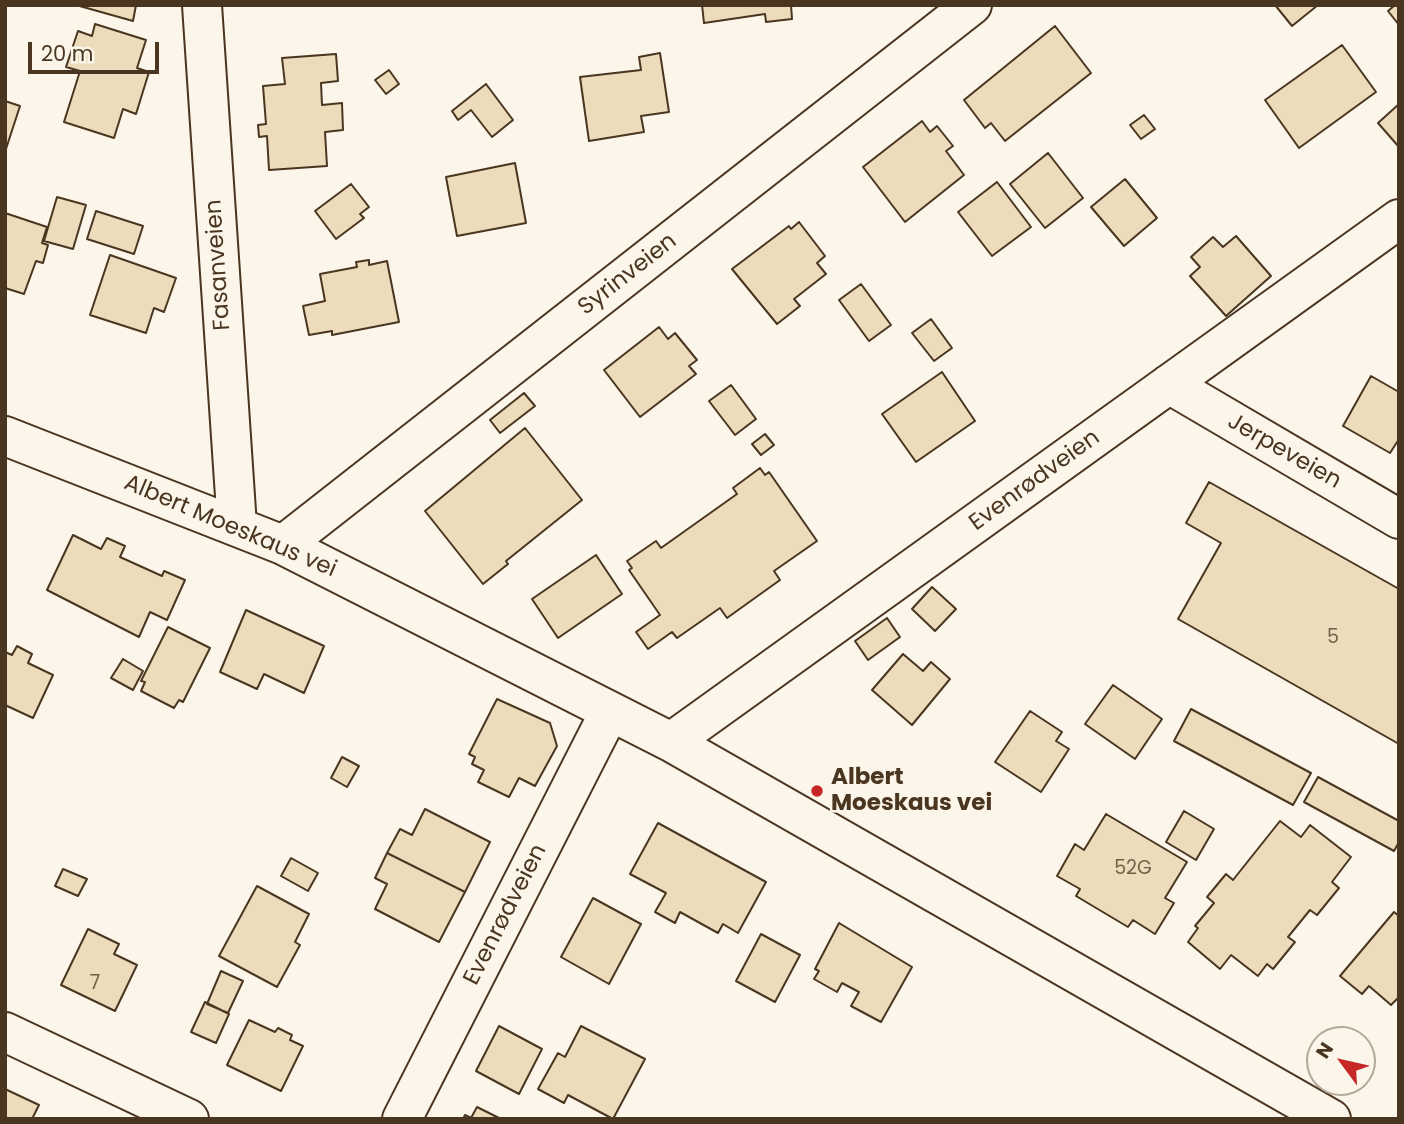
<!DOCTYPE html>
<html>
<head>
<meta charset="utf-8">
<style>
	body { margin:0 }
	#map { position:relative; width:1404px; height:1124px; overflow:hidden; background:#fbf6e9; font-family:Poppins,sans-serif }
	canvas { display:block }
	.frame { position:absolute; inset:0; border:7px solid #4a3520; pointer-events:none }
	.north { position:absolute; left:1306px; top:1026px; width:70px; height:70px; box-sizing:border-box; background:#fbf6e9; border:2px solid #b4a999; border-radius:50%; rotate:303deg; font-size:19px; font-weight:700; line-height:28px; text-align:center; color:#4a3520 }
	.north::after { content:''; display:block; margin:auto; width:24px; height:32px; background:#c62828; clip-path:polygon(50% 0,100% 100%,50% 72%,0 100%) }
	.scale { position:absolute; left:28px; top:42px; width:131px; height:32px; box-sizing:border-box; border:4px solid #4a3520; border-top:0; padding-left:9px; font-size:21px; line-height:24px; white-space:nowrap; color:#4a3520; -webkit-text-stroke:5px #fbf6e9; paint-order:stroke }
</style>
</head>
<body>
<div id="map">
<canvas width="1404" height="1124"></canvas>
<div class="frame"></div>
<div class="north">N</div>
<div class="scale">20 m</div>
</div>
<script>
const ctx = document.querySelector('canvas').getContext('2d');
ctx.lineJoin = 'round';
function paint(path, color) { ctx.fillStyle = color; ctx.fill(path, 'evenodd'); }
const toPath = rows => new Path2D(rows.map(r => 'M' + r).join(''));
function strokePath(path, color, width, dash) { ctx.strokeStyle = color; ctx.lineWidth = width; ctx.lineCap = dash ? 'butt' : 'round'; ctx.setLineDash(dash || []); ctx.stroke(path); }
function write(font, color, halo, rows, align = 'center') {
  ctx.font = font + ' Poppins,sans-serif'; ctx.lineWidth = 5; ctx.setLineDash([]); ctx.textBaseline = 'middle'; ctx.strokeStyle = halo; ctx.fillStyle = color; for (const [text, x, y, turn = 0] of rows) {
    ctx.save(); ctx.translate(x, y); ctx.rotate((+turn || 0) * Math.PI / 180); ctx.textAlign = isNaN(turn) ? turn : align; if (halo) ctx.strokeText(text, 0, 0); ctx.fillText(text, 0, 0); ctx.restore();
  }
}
const building = toPath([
	[76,5,136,5,133,21,76,5],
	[702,5,791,5,792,19,766,22,765,14,704,23,702,5],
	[1275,5,1318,5,1292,26,1275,5],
	[1395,5,1399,5,1399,25,1388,11,1395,5],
	[95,24,146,40,137,68,149,72,136,114,123,109,114,138,64,122,80,71,66,67,78,31,92,36,95,24],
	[1055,26,1091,73,1005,141,991,123,985,128,964,100,1055,26],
	[1342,45,1376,92,1299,148,1265,100,1342,45],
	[660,53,669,112,641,116,644,132,589,141,580,77,641,70,639,57,660,53],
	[336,54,338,81,321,83,322,105,342,103,343,130,325,132,327,166,269,170,267,136,259,137,258,125,266,124,263,86,285,84,282,58,336,54],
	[389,70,399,84,386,94,375,80,389,70],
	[486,84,513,120,492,137,471,110,458,120,452,111,486,84],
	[5,101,20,106,5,152,5,101],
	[1399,104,1399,147,1378,123,1399,104],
	[1144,115,1155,129,1141,139,1130,125,1144,115],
	[922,121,930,132,937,126,953,146,946,151,964,175,905,222,863,167,922,121],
	[1048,153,1083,198,1045,228,1010,184,1048,153],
	[515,163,526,223,457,236,446,177,515,163],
	[1125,179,1157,218,1124,246,1091,207,1125,179],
	[997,182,1031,227,992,256,958,212,997,182],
	[351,184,369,207,360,214,364,218,336,239,315,211,351,184],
	[57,197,86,205,73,249,44,241,57,197],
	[96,211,143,226,134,254,87,239,96,211],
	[5,213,47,227,42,243,48,245,43,263,36,261,24,294,5,288,5,213],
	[799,222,825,256,817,263,826,274,794,299,800,306,777,324,732,269,789,226,791,229,799,222],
	[1236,236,1271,276,1226,316,1190,276,1200,267,1191,257,1213,237,1223,247,1236,236],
	[110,255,176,278,164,312,154,308,146,333,90,315,110,255],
	[369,260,369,265,387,261,399,322,332,335,332,331,309,335,303,306,325,301,320,274,357,267,356,262,369,260],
	[861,284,891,325,869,341,839,300,861,284],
	[931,319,952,348,934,361,912,333,931,319],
	[659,327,668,339,675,333,697,360,689,366,696,374,640,417,604,370,659,327],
	[942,372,975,421,916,462,882,414,942,372],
	[1371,376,1399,392,1399,439,1390,453,1343,426,1371,376],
	[731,385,756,419,735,435,709,401,731,385],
	[524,393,535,406,500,433,490,420,524,393],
	[525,428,582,500,506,561,508,564,483,584,425,511,525,428],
	[765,434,774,445,761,455,752,444,765,434],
	[760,468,765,475,769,472,817,541,774,571,780,580,727,618,720,608,677,638,672,632,648,649,636,632,660,615,629,570,632,568,627,561,656,541,661,548,737,494,733,488,760,468],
	[1209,482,1399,589,1399,744,1178,619,1221,543,1186,523,1209,482],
	[73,535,101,549,107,538,125,546,120,557,162,576,164,571,185,580,167,620,150,612,139,637,47,590,73,535],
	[596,555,622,594,558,638,532,599,596,555],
	[932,587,956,609,935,631,912,609,932,587],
	[246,610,324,646,304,693,264,674,257,689,220,672,246,610],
	[887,618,900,637,868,660,855,641,887,618],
	[168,627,210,648,183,702,179,700,174,708,141,691,145,682,141,681,168,627],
	[17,646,32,654,28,663,53,675,33,718,5,705,5,652,12,655,17,646],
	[903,654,923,671,931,662,950,679,912,725,872,690,903,654],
	[123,659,143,671,133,690,111,678,123,659],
	[1113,685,1162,719,1135,759,1085,724,1113,685],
	[497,699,550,723,557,746,535,786,519,778,509,797,478,782,484,770,472,764,475,757,469,754,497,699],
	[1191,709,1311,773,1293,805,1174,741,1191,709],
	[1030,711,1062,732,1056,741,1069,749,1041,792,995,762,1030,711],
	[342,757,359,766,347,787,331,778,342,757],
	[1318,777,1399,821,1399,842,1394,851,1304,802,1318,777],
	[425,809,490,842,465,892,387,853,400,829,412,835,425,809],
	[1184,811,1214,829,1196,860,1166,842,1184,811],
	[1106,814,1187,862,1165,898,1174,903,1155,934,1133,920,1128,927,1076,896,1080,889,1057,876,1075,844,1084,850,1106,814],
	[1280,821,1301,837,1310,825,1351,857,1332,882,1339,888,1317,915,1310,910,1288,937,1295,942,1273,969,1267,964,1258,976,1231,955,1220,969,1188,942,1198,928,1195,926,1214,903,1207,897,1226,874,1233,880,1280,821],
	[658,823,766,882,738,933,723,924,718,933,680,912,675,923,655,912,666,893,630,874,658,823],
	[387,853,465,892,439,942,375,909,387,884,375,878,387,853],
	[291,858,318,873,308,891,281,876,291,858],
	[63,869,87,879,78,896,55,886,63,869],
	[257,886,309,914,295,942,300,945,277,987,219,956,257,886],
	[593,898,641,924,609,984,561,957,593,898],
	[1394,912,1399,916,1399,997,1391,1005,1369,986,1362,994,1340,976,1394,912],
	[839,923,912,967,881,1022,851,1006,859,992,842,983,837,992,814,979,819,971,815,969,839,923],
	[88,929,119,944,114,954,137,965,115,1011,61,985,88,929],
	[761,934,800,955,775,1002,736,981,761,934],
	[221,971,243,981,228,1013,207,1004,221,971],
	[205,1002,229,1014,216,1043,191,1032,205,1002],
	[249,1020,275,1032,278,1028,292,1035,290,1040,303,1046,281,1091,227,1065,249,1020],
	[499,1026,542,1049,519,1094,476,1071,499,1026],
	[581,1026,645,1059,613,1119,568,1095,564,1103,538,1089,558,1053,565,1057,581,1026],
	[5,1089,39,1105,32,1119,5,1119,5,1089],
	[477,1107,501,1119,463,1119,465,1115,471,1118,477,1107]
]);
const minor = toPath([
	[202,5,237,526],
	[1169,384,1399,519],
	[5,436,283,545,671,742,1331,1119],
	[283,545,972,5],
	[671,742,1399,219],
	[5,1032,189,1119],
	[402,1119,610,711]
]);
const markers = [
	[817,791,7,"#c62828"]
];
const numberNames = [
	["5",1333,638],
	["52G",1133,869],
	["7",95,984]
];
const streetNames = [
	["Fasanveien",219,265,-94],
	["Syrinveien",628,275,-38],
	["Jerpeveien",1284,452,30],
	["Evenrødveien",1035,481,-36],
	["Albert Moeskaus vei",230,527,23],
	["Evenrødveien",506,915,-63]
];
const poiNames = [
	["Albert",831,778],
	["Moeskaus vei",831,804]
];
paint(building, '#ecdcbc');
strokePath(building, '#4a3520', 2);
strokePath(minor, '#4a3520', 42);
strokePath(minor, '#fbf6e9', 38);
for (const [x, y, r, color] of markers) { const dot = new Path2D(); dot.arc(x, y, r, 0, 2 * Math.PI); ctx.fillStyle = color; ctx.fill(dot); strokePath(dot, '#fbf6e9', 2.5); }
write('19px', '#725f47', null, numberNames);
write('23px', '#4a3520', '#fbf6e9', streetNames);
write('bold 23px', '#4a3520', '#fbf6e9', poiNames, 'left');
</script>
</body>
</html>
